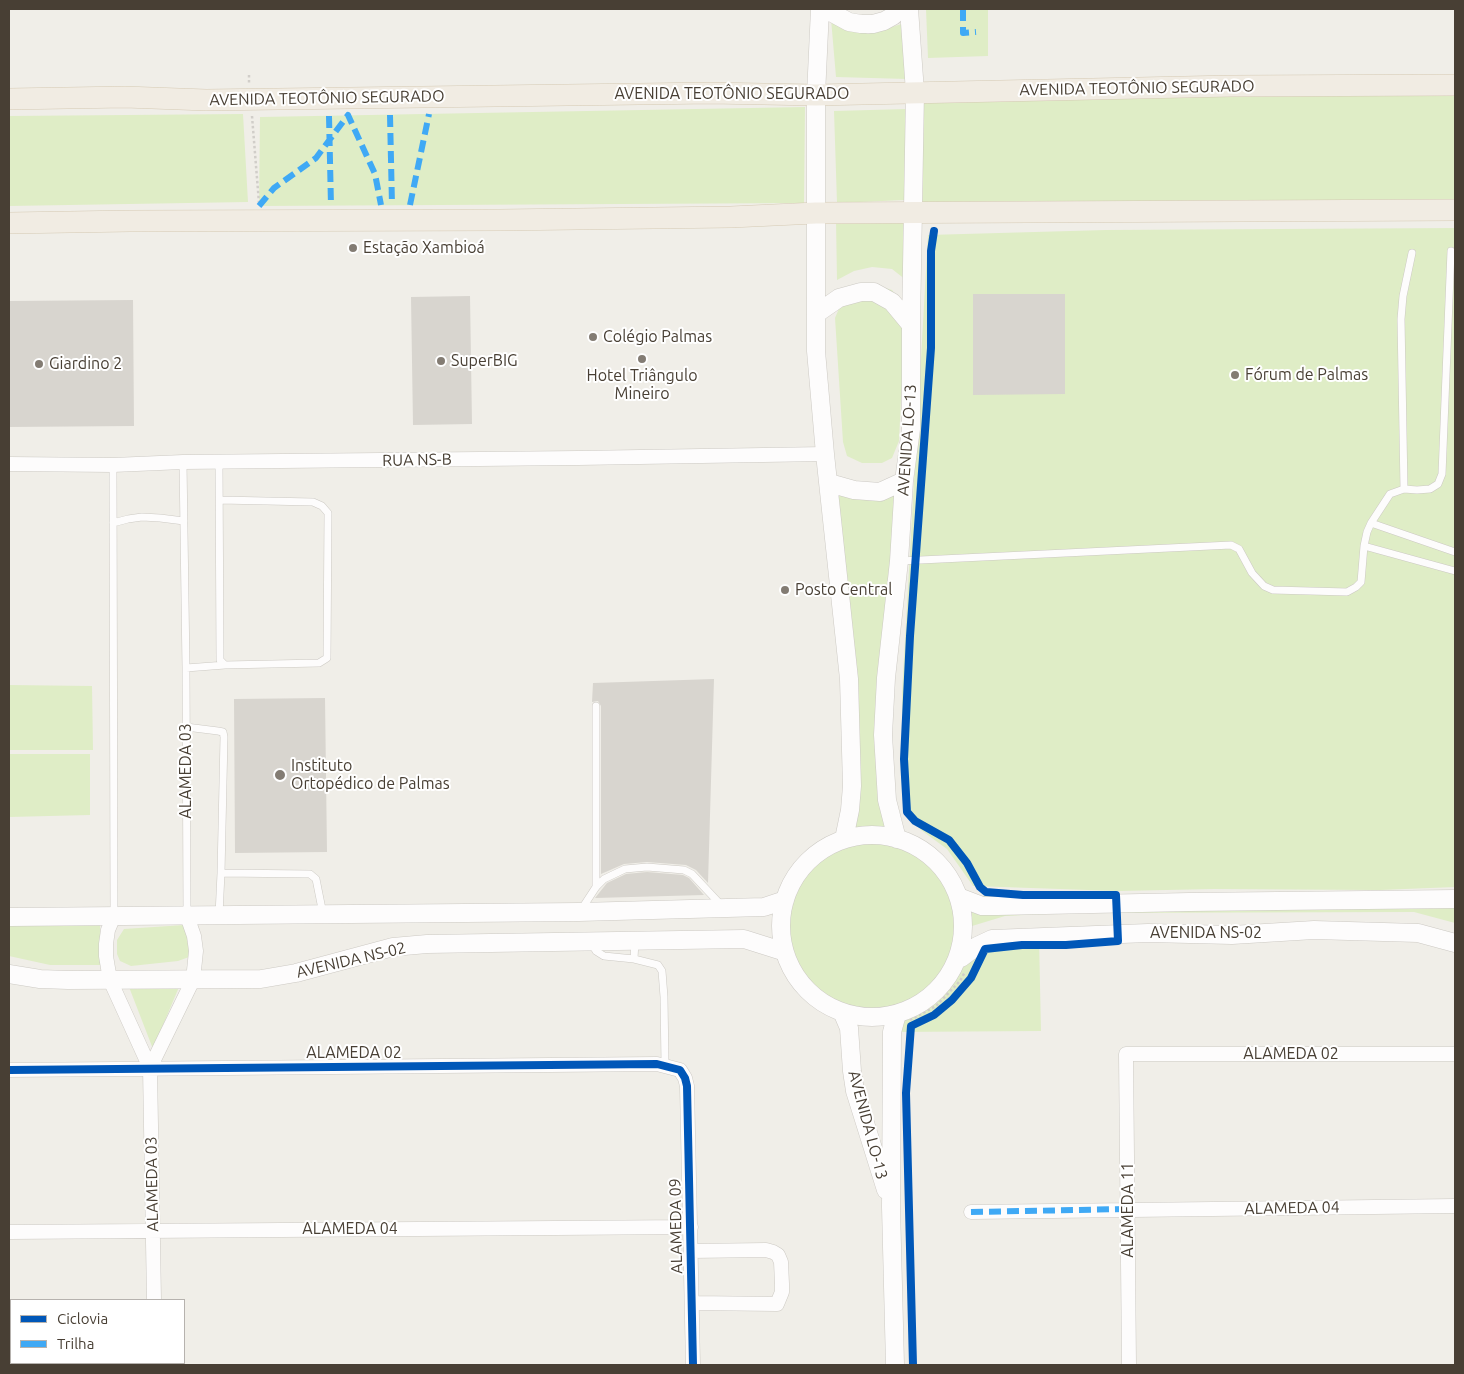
<!DOCTYPE html>
<html>
<head>
<meta charset="utf-8">
<style>
	body { margin:0 }
	#map { position:relative; width:1464px; height:1374px; overflow:hidden; background:#f0eee8; font-family:Ubuntu,sans-serif }
	canvas { display:block }
	.frame { position:absolute; inset:0; border:10px solid #483f34; pointer-events:none }
	.legend { position:absolute; left:10px; top:1299px; width:175px; height:65px; box-sizing:border-box; background:#fff; border:1px solid #b6b2ae; margin:0; padding:6px 9px; list-style:none; font-size:15px; color:#483f34 }
	.legend li { display:flex; align-items:center; gap:10px; height:25px }
	.legend b { width:25px; border:1px solid #b6b2ae }
</style>
</head>
<body>
<div id="map">
<canvas width="1464" height="1374"></canvas>
<div class="frame"></div>
<ul class="legend">
<li><b style="height:6px;background:#0057b8"></b>Ciclovia</li>
<li><b style="height:6px;background:#3fa9f5"></b>Trilha</li>
</ul>
</div>
<script>
const ctx = document.querySelector('canvas').getContext('2d');
ctx.lineJoin = 'round';
function paint(path, color) { ctx.fillStyle = color; ctx.fill(path, 'evenodd'); }
const toPath = rows => new Path2D(rows.map(r => 'M' + r).join(''));
function strokePath(path, color, width, dash) { ctx.strokeStyle = color; ctx.lineWidth = width; ctx.lineCap = dash ? 'butt' : 'round'; ctx.setLineDash(dash || []); ctx.stroke(path); }
function write(font, color, halo, rows, align = 'center') {
  ctx.font = font + ' Ubuntu,sans-serif'; ctx.lineWidth = 4; ctx.setLineDash([]); ctx.textBaseline = 'middle'; ctx.strokeStyle = halo; ctx.fillStyle = color; for (const [text, x, y, turn = 0] of rows) {
    ctx.save(); ctx.translate(x, y); ctx.rotate((+turn || 0) * Math.PI / 180); ctx.textAlign = isNaN(turn) ? turn : align; if (halo) ctx.strokeText(text, 0, 0); ctx.fillText(text, 0, 0); ctx.restore();
  }
}
const green = toPath([
	[926,9,988,9,988,56,928,58],
	[831,19,868,34,905,23,907,79,836,77],
	[1455,86,1455,210,913,214,921,94],
	[805,107,804,203,259,206,260,117],
	[907,109,905,200,837,203,834,111],
	[243,114,248,202,9,206,9,116],
	[905,219,906,280,892,269,872,267,854,271,837,280,836,220],
	[1455,228,1455,887,1380,890,1214,889,1118,891,973,886,947,849,921,830,903,811,902,693,928,235,1106,230],
	[876,285,892,290,903,304,905,316,899,441,892,458,882,463,862,463,847,456,843,442,835,318,843,299],
	[829,483,896,483,880,702,897,839,938,863,961,898,961,958,977,946,1039,938,1041,1031,892,1032,896,1014,869,1018,817,1000,790,969,782,951,785,900,818,852,844,839,852,772],
	[9,685,92,686,93,750,9,750],
	[9,754,90,754,90,815,9,817],
	[972,894,1016,902,1455,901,1455,923,1414,912,1065,913,1005,916,972,926],
	[9,924,100,924,101,965,50,965,9,956],
	[184,925,190,939,189,957,178,961,131,966,120,961,117,954,117,940,124,929],
	[129,987,179,987,153,1049]
]);
const building = toPath([
	[973,294,1065,294,1065,394,973,395],
	[470,296,472,424,413,425,411,297],
	[133,300,134,426,9,427,9,301],
	[714,679,708,883,696,870,686,865,647,862,624,864,601,874,601,706,598,701,592,702,593,683],
	[325,698,327,852,235,853,234,699],
	[647,872,683,875,689,878,704,895,595,898,607,883,626,874]
]);
const path = toPath([
	[249,75,249,83],
	[252,116,259,203],
	[910,1020,936,1006,960,981,965,972]
]);
const service = toPath([
	[1412,253,1403,296,1401,319,1404,489,1417,490,1430,489,1438,484,1442,474,1451,251],
	[219,461,220,660,225,665,319,663,327,658,328,513,322,506,313,502,220,500],
	[183,462,186,668,187,915],
	[113,465,114,916],
	[113,523,128,519,142,517,160,518,184,521],
	[1371,523,1455,552],
	[1364,546,1455,571],
	[900,561,1231,545,1239,549,1252,573,1264,586,1273,590,1347,592,1356,587,1361,582,1364,546,1367,532,1371,523,1390,494,1404,489],
	[186,668,225,665],
	[596,706,596,887],
	[186,727,218,731,223,732,224,737,221,873],
	[581,910,596,887,604,879,625,869,647,867,684,870,692,874,722,906],
	[219,915,221,873,310,874,316,879,323,914],
	[635,941,634,959,658,965,662,971,664,997,665,1065],
	[591,942,596,951,604,956,634,959]
]);
const minor = toPath([
	[9,464,113,465,183,462,578,458,825,454],
	[114,916,108,930,106,944,106,956,110,980,150,1068,154,1300],
	[150,1068,193,980,196,951,194,936,187,916],
	[9,1070,657,1064,680,1070,685,1078,687,1086,693,1365],
	[971,1212,1455,1206],
	[9,1232,691,1227],
	[691,1251,766,1250,773,1252,778,1255,781,1262,782,1284,782,1292,777,1304,692,1303],
	[155,1363,156,1365],
	[1129,1365,1126,1054,1455,1054]
]);
const tertiary = toPath([
	[820,9,816,95,816,351,825,454,849,679,852,786,850,810,844,839],
	[825,9,849,22,861,24,873,24,884,21,893,16,899,9],
	[816,314,839,298,861,292,874,292,892,302,911,325],
	[829,483,854,490,880,492,904,481],
	'781 926a91 91 0 1 1 182 0a91 91 0 1 1-182 0Z',
	[897,839,887,800,883,735,886,678,899,561,904,481,911,429,911,325,915,92,909,9],
	[961,898,982,906,997,906,1189,902,1455,899],
	[9,917,579,912,764,907,785,900],
	[961,958,977,946,992,939,1148,933,1232,935,1314,930,1418,933,1455,943],
	[9,974,40,979,68,980,261,979,296,973,393,947,427,944,744,939,782,951],
	[843,1014,849,1028,852,1071,855,1091,886,1190],
	[895,1365,891,1207,892,1032,897,1014]
]);
const primary = toPath([
	[9,99,125,97,206,100,711,93,816,95,1231,86,1455,85],
	[9,223,130,221,500,220,731,217,816,213,1455,210]
]);
const quiet = toPath([
	[963,9,963,33,976,32],
	[390,115,392,205],
	[329,116,331,206],
	[410,205,429,114],
	[259,206,274,188,316,158,348,115,375,174,381,205],
	[971,1212,1128,1209]
]);
const cycleway = toPath([
	[9,1070,657,1064,680,1070,685,1078,687,1086,693,1365],
	[913,1365,906,1093,911,1026,934,1015,952,1000,971,978,985,949,1022,945,1066,945,1118,941,1116,895,1023,895,986,892,980,887,967,863,949,840,915,821,907,812,904,759,910,636,931,348,931,251,934,231]
]);
const markers = [
	[353,248,5,"#837c73"],
	[593,337,5,"#837c73"],
	[642,359,5,"#837c73"],
	[441,361,5,"#837c73"],
	[39,364,5,"#837c73"],
	[1235,375,5,"#837c73"],
	[785,590,5,"#837c73"],
	[280,775,6,"#837c73"]
];
const streetNames = [
	["AVENIDA TEOTÔNIO SEGURADO",1137,88,-1],
	["AVENIDA TEOTÔNIO SEGURADO",732,94],
	["AVENIDA TEOTÔNIO SEGURADO",327,98,-1],
	["AVENIDA LO-13",907,440,-86],
	["RUA NS-B",417,460,-1],
	["ALAMEDA 03",186,771,-90],
	["AVENIDA NS-02",1206,933],
	["AVENIDA NS-02",351,960,-13],
	["ALAMEDA 02",354,1053],
	["ALAMEDA 02",1291,1054],
	["AVENIDA LO-13",868,1125,75],
	["ALAMEDA 03",152,1184,-91],
	["ALAMEDA 04",1292,1208,-1],
	["ALAMEDA 11",1128,1210,-90],
	["ALAMEDA 09",676,1226,-91],
	["ALAMEDA 04",350,1229]
];
const poiNames = [
	["Estação Xambioá",363,248],
	["Colégio Palmas",603,337],
	["SuperBIG",451,361],
	["Giardino 2",49,364],
	["Fórum de Palmas",1245,375],
	["Hotel Triângulo",642,376,"center"],
	["Mineiro",642,394,"center"],
	["Posto Central",795,590],
	["Instituto",291,766],
	["Ortopédico de Palmas",291,784]
];
paint(green, '#dfedc6');
paint(building, '#d8d5cf');
strokePath(service, '#ccc9c3', 8);
strokePath(minor, '#ccc9c3', 15);
strokePath(tertiary, '#ccc9c3', 19);
strokePath(primary, '#d5cab4', 22);
strokePath(path, '#d1cec9', 2.5, [2.5, 2.5]);
strokePath(service, '#fdfcfc', 7);
strokePath(minor, '#fdfcfc', 14);
strokePath(tertiary, '#fdfcfc', 18);
strokePath(primary, '#f1ece3', 21);
strokePath(quiet, '#3fa9f5', 6, [12, 6]);
strokePath(cycleway, '#0057b8', 8);
for (const [x, y, r, color] of markers) { const dot = new Path2D(); dot.arc(x, y, r, 0, 2 * Math.PI); ctx.fillStyle = color; ctx.fill(dot); strokePath(dot, '#fff', 2); }
write('16px', '#483f34', '#fff', streetNames);
write('16px', '#483f34', '#fff', poiNames, 'left');
</script>
</body>
</html>
